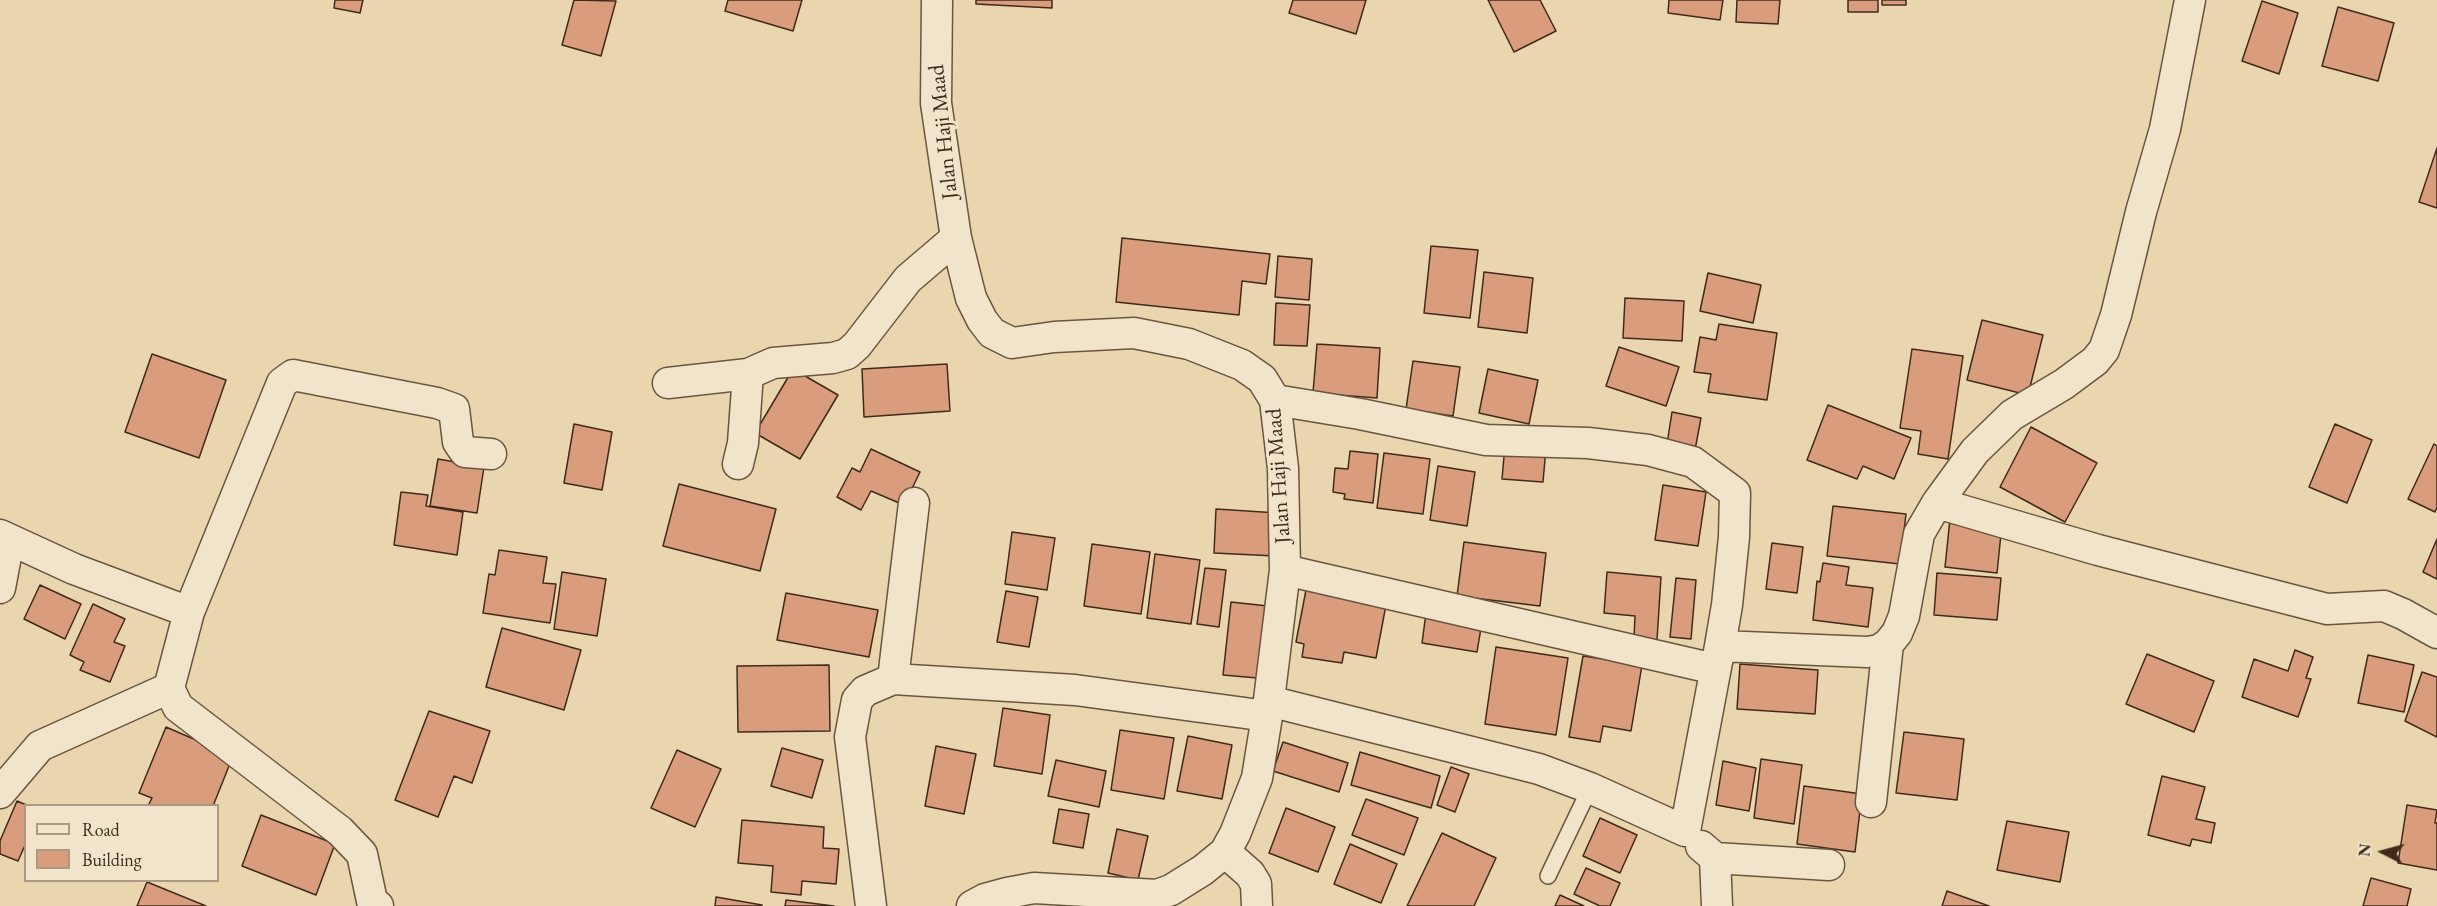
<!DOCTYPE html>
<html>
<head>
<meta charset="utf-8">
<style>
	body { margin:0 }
	#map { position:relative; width:2437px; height:906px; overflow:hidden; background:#e9d5ae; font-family:"EB Garamond",serif }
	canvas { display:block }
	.legend { position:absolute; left:24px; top:804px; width:195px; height:78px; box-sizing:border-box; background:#f1e4ca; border:2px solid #aa9a84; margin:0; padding:8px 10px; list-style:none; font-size:18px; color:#402b1b }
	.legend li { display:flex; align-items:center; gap:12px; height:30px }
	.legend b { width:30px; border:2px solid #aa9a84 }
	.north { position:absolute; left:2353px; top:822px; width:60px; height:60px; -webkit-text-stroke:4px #f1e4ca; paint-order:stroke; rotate:276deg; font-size:16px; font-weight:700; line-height:24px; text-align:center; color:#402b1b }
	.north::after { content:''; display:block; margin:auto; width:21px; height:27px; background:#402b1b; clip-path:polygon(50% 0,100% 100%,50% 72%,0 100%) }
</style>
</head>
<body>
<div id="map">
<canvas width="2437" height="906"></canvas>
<ul class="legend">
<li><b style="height:8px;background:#f1e4ca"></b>Road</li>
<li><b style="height:16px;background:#d99c7c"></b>Building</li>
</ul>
<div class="north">N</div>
</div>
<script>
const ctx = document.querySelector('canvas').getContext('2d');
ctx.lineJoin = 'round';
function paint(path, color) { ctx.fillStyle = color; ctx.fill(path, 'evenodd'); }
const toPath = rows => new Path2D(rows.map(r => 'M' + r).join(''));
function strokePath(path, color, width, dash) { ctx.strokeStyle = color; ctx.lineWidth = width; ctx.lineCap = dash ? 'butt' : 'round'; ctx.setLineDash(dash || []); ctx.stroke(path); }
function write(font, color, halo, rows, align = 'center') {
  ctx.font = font + ' "EB Garamond",serif'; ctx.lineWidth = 6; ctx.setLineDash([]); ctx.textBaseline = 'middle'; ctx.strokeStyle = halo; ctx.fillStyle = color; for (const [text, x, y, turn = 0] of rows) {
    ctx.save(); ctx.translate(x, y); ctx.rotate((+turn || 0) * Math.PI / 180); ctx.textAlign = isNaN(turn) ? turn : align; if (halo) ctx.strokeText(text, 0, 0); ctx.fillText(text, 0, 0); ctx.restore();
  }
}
const building = toPath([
	[335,0,363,0,360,13,334,8,335,0],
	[574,0,616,1,601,56,562,45,574,0],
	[728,0,802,0,793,31,725,11,728,0],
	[976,0,1052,0,1052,8,976,4,976,0],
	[1293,0,1366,0,1356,34,1289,13,1293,0],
	[1488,0,1540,0,1556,31,1514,52,1488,0],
	[1669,0,1723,0,1720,20,1668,13,1669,0],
	[1737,0,1780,0,1778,24,1736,22,1737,0],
	[1848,0,1878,0,1878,12,1848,12,1848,0],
	[1882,0,1906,0,1906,5,1882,5,1882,0],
	[2262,1,2298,13,2279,74,2242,61,2262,1],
	[2338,7,2394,23,2378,81,2322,66,2338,7],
	[2437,148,2437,208,2419,202,2437,148],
	[1122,238,1270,254,1266,284,1242,281,1239,315,1116,302,1122,238],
	[1431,246,1478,250,1470,318,1424,313,1431,246],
	[1278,256,1312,259,1309,300,1275,297,1278,256],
	[1484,272,1533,278,1527,333,1478,327,1484,272],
	[1708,273,1761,285,1753,323,1700,311,1708,273],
	[1625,298,1684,301,1682,341,1623,338,1625,298],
	[1276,303,1310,305,1307,346,1274,345,1276,303],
	[1982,320,2043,335,2028,395,1967,380,1982,320],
	[1719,324,1777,333,1767,400,1708,392,1711,374,1694,372,1700,337,1716,340,1719,324],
	[1317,344,1380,348,1377,398,1313,393,1317,344],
	[1619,347,1679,367,1666,406,1606,386,1619,347],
	[1912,349,1963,356,1948,459,1918,454,1921,431,1900,428,1912,349],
	[152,354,226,380,199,458,125,432,152,354],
	[1413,361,1460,367,1453,416,1406,409,1413,361],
	[947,364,950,411,864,417,862,369,947,364],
	[793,369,838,395,800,459,755,433,793,369],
	[1488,369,1538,380,1529,424,1479,413,1488,369],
	[1828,405,1911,438,1894,479,1863,466,1857,479,1807,460,1828,405],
	[1672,412,1701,418,1695,450,1667,444,1672,412],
	[574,424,612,432,602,490,564,483,574,424],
	[2335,424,2372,440,2347,503,2309,487,2335,424],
	[2031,427,2097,463,2065,522,2000,487,2031,427],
	[2434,444,2437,446,2437,507,2435,512,2408,499,2434,444],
	[1505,445,1546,448,1543,482,1502,479,1505,445],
	[871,449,920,472,904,505,871,491,861,510,837,497,852,468,860,472,871,449],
	[1350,451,1378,454,1373,503,1344,499,1345,494,1333,492,1335,468,1348,469,1350,451],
	[1384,453,1430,459,1423,514,1377,508,1384,453],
	[438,459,484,467,477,513,430,506,438,459],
	[1438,466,1475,472,1467,526,1430,520,1438,466],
	[679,484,776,509,760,571,663,546,679,484],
	[1663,485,1706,492,1698,546,1655,540,1663,485],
	[401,492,428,495,426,506,463,512,457,555,394,545,401,492],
	[1833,506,1906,514,1900,564,1827,556,1833,506],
	[1216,509,1278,513,1275,556,1214,553,1216,509],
	[1950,519,2002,524,1997,573,1945,567,1950,519],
	[1012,532,1055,538,1047,590,1005,584,1012,532],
	[2437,539,2437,579,2423,572,2437,539],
	[1464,542,1546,553,1540,606,1457,596,1464,542],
	[1772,543,1803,547,1797,593,1766,589,1772,543],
	[1092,544,1150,552,1141,614,1084,606,1092,544],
	[499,550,547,557,543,583,556,584,550,623,483,613,489,574,495,575,499,550],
	[1155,554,1200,560,1191,624,1147,618,1155,554],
	[1823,563,1849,567,1846,585,1873,588,1868,627,1813,620,1817,581,1820,582,1823,563],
	[1205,568,1226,570,1219,627,1197,624,1205,568],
	[562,572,606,579,597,636,554,629,562,572],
	[1607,572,1661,577,1657,640,1634,638,1635,616,1604,613,1607,572],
	[1937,573,2001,578,1997,620,1934,615,1937,573],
	[1676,578,1696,580,1691,639,1670,637,1676,578],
	[40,585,81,604,65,639,24,619,40,585],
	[1306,590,1386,605,1376,658,1344,652,1342,663,1302,657,1304,644,1296,642,1306,590],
	[1006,591,1038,597,1029,647,997,642,1006,591],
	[786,593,878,610,869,657,777,640,786,593],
	[1231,602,1277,607,1269,679,1223,675,1231,602],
	[93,604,125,619,114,642,125,646,110,682,80,670,84,662,70,655,93,604],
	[1426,613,1482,622,1477,652,1422,643,1426,613],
	[502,628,581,650,564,710,486,687,502,628],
	[1496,647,1568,658,1556,735,1485,724,1496,647],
	[2295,650,2313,657,2306,678,2311,679,2298,717,2242,697,2254,659,2288,671,2295,650],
	[2147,654,2214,681,2194,732,2126,704,2147,654],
	[2368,655,2414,665,2404,712,2358,703,2368,655],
	[1583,656,1642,665,1631,731,1603,726,1600,742,1569,737,1583,656],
	[1740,664,1818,670,1815,714,1737,709,1740,664],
	[829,665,830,731,738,732,737,666,829,665],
	[2422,672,2437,677,2437,737,2405,721,2422,672],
	[1003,708,1050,715,1042,774,994,766,1003,708],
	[429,711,490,731,472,783,454,776,438,817,395,800,429,711],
	[166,727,233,756,213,806,148,806,152,798,139,793,166,727],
	[1120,730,1174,738,1164,799,1111,790,1120,730],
	[1904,732,1964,739,1957,800,1896,793,1904,732],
	[1188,736,1232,745,1222,799,1177,791,1188,736],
	[1283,742,1348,763,1339,792,1273,771,1283,742],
	[936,746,976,754,964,814,925,806,936,746],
	[782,748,823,760,812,798,771,786,782,748],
	[677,750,721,769,695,827,651,808,677,750],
	[1360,752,1440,776,1431,808,1351,785,1360,752],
	[1761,759,1802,765,1794,824,1754,818,1761,759],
	[1056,760,1106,771,1099,807,1048,796,1056,760],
	[1723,761,1756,768,1749,811,1716,805,1723,761],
	[1451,767,1469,774,1455,812,1437,805,1451,767],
	[2162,776,2205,787,2196,819,2215,823,2211,843,2192,839,2190,846,2148,835,2162,776],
	[1804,786,1862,794,1855,852,1797,844,1804,786],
	[1366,799,1418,818,1404,855,1352,835,1366,799],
	[17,801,29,806,26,806,26,843,18,861,0,854,0,841,17,801],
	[2407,805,2437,810,2435,823,2437,823,2437,870,2398,863,2407,805],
	[1286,808,1335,827,1318,872,1269,853,1286,808],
	[1059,809,1089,814,1083,848,1053,843,1059,809],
	[261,815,335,844,316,895,242,866,261,815],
	[1600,818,1637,835,1620,873,1583,856,1600,818],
	[742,820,824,827,823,848,839,849,836,884,802,881,801,895,771,892,773,866,738,863,742,820],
	[2007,821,2069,832,2060,882,1997,870,2007,821],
	[1117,829,1148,836,1138,880,1108,873,1117,829],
	[1442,833,1496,858,1474,906,1407,906,1442,833],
	[1350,844,1397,864,1381,903,1334,884,1350,844],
	[1586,868,1620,883,1610,906,1600,906,1574,894,1586,868],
	[2371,878,2411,889,2407,906,2363,906,2371,878],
	[147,882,206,906,137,906,147,882],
	[1947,891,1989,906,1942,906,1947,891],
	[1560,895,1584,906,1555,906,1560,895],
	[716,897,762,905,762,906,715,906,716,897],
	[786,900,834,906,785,906,786,900]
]);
const service = toPath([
	[1548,876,1590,788]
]);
const minor = toPath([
	[937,0,936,103,956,238,971,298,982,320,992,333,1012,343,1054,337,1134,333,1189,344,1242,365,1262,379,1275,400,1283,468,1285,570,1267,716,1257,778,1235,834,1225,852,1203,870,1171,890,1157,895,1034,888,1007,893,985,899,972,906],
	[668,383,748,374],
	[1275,400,1360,414,1486,440,1588,443,1648,450,1693,462,1735,493,1734,537,1727,605,1720,646],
	[738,464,743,443,748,374,773,363,833,358,847,354,857,345,908,279,956,238],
	[1937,503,2098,550,2327,609,2384,606,2403,614,2437,633],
	[0,535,74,569,189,612],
	[1285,570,1715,669],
	[0,588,9,540],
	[893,679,1075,690,1267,716],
	[1269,701,1539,769,1590,788,1685,831,1720,646,1867,652,1879,650,1888,644,1897,633,1904,616,1919,534,1937,503,1975,451,2012,415,2064,384,2095,361,2104,350,2116,315,2141,212,2165,129,2190,0],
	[0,793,40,746,169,688],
	[1871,802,1888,644],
	[1701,846,1715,858,1717,906],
	[1225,852,1250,874,1256,884,1257,906],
	[1715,858,1829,865],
	[378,906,372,901,362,854,340,831,178,707,169,688,189,612,282,383,293,375,437,403,454,409,458,442,465,452,491,454],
	[871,906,850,737,857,700,865,691,893,679,914,503]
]);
const streetNames = [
	["Jalan Haji Maad",944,132,-96],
	["Jalan Haji Maad",1279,476,-94]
];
paint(building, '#d99c7c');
strokePath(building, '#402b1b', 1.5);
strokePath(service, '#6a5640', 18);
strokePath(minor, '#6a5640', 33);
strokePath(service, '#f1e4ca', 15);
strokePath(minor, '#f1e4ca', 30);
write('22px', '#402b1b', '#f1e4ca', streetNames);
</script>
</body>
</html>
